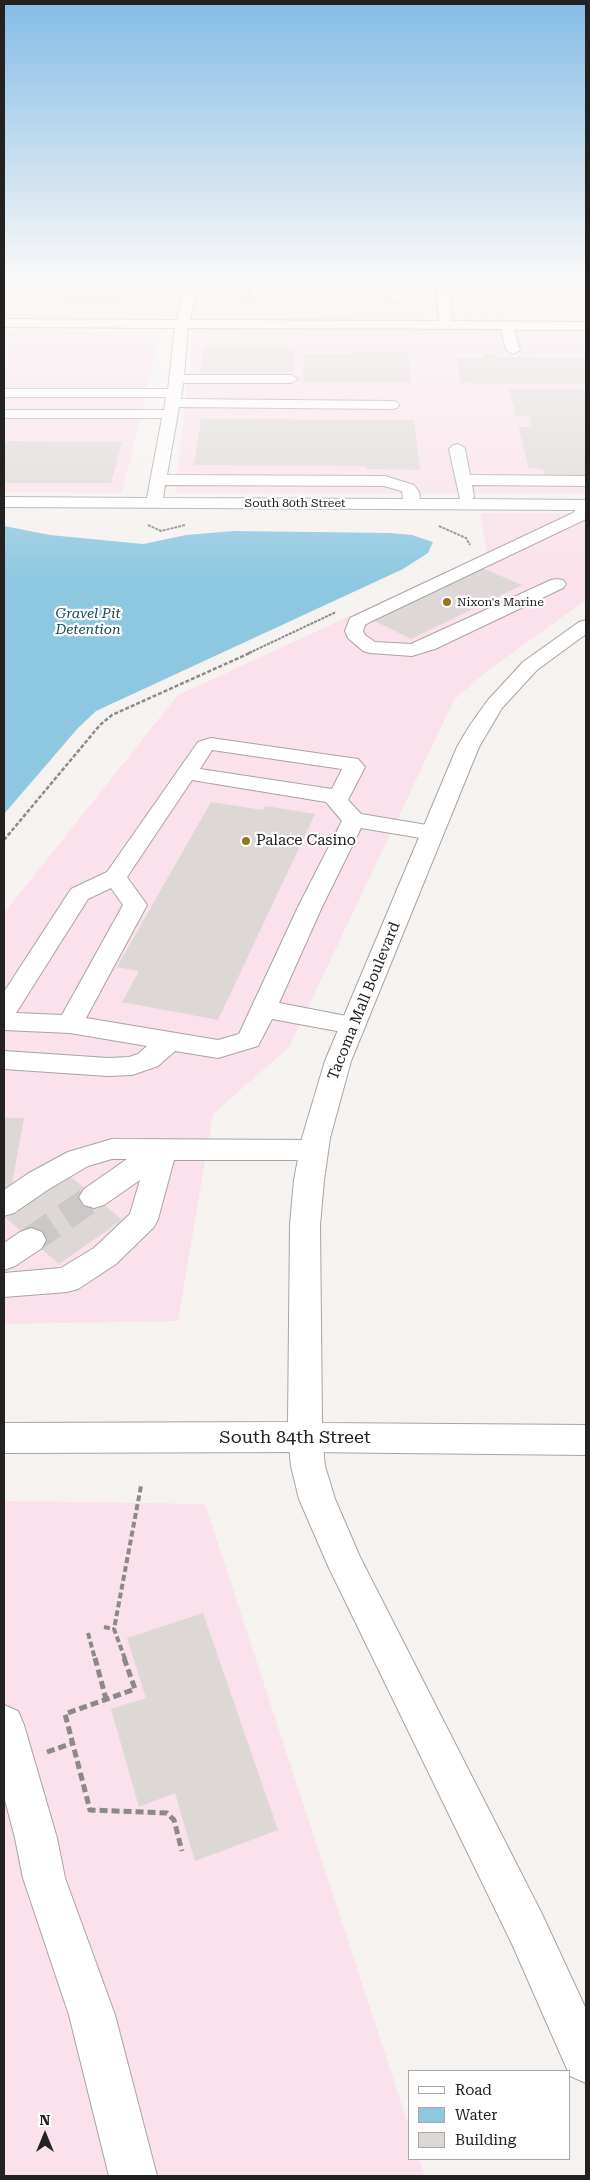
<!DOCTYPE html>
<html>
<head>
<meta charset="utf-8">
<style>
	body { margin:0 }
	#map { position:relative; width:590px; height:2180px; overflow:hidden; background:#f6f2f0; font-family:"Roboto Serif",serif }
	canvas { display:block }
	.frame { position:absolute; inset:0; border:5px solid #232221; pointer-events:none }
	.legend { position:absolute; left:408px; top:2070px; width:162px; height:90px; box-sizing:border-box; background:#fff; border:1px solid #a7a7a6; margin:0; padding:6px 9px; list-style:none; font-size:15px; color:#232221 }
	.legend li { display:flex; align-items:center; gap:10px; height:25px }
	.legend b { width:25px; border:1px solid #a7a7a6 }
	.north { position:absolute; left:20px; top:2110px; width:50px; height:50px; -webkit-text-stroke:4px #fff; paint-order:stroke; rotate:0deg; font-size:14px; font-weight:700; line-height:20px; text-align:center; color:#232221 }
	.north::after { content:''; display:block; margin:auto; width:18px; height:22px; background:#232221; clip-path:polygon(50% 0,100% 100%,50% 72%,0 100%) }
</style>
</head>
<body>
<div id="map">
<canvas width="590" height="2180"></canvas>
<div class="frame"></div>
<ul class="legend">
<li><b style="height:6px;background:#fff"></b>Road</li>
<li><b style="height:14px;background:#8dc8e0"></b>Water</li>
<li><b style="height:14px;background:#ddd8d6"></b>Building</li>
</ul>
<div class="north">N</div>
</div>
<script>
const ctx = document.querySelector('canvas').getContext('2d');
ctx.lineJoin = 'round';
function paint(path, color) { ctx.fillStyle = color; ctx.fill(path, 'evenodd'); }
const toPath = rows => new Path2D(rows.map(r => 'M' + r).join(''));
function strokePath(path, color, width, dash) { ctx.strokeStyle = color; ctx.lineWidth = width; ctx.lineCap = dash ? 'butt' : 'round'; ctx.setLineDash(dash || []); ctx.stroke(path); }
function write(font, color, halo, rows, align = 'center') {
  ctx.font = font + ' "Roboto Serif",serif'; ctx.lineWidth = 4.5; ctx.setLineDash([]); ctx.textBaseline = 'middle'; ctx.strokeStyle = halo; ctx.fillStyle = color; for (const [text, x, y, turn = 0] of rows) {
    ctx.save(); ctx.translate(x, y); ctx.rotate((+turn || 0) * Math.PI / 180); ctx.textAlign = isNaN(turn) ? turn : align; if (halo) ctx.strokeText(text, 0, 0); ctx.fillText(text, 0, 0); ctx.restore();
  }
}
const commercial = toPath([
	[205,329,586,330,586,494,175,493,193,335,194,331],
	[4,331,161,331,122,493,4,492],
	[480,513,586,513,586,600,487,671,454,700,289,1047,213,1114,178,1321,4,1324,4,913,178,695,487,553],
	[4,1501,205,1504,409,2127,409,2159,419,2159,425,2176,4,2176]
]);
const built = toPath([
	[4,279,586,279,586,316,501,320,4,319]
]);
const water = toPath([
	[4,526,50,535,143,544,186,535,234,531,390,533,412,535,433,542,428,553,403,569,96,711,78,728,4,814]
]);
const building = toPath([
	[262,279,412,279,414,296,260,296],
	[53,285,71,286,69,291,51,291],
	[78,294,119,294,117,299,76,299],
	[256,346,263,348,295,348,293,372,200,372,203,351,206,351,207,347,249,348],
	[352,352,408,352,411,383,303,382,304,354,352,354],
	[482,354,496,354,496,357,586,358,586,384,461,383,457,358,483,358],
	[509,389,586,390,586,475,561,475,561,478,545,477,543,469,529,468,518,427,531,427,529,416,516,416],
	[201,419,414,420,420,470,367,469,366,466,194,465],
	[4,441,122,442,111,483,4,483],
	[482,568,522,585,411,639,371,619],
	[211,802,263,810,265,806,315,814,218,1020,122,1002,139,971,117,967],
	[4,1118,24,1118,11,1189,4,1189],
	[70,1176,122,1220,59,1264,6,1218],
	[203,1613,278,1830,195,1861,175,1793,139,1807,111,1709,146,1698,127,1638]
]);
const minorTunnel = toPath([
	[31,1240,94,1197]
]);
const pathFar4 = toPath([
	[93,279,158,279],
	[75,280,83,279],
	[53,291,157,292,167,294],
	[75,291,71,301,123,301,126,292],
	[249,291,261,291],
	[112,292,114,285],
	[236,301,386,301,402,303],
	[248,301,249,287],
	[51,305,54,298,68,300,67,305]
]);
const pathFar3 = toPath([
	[148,525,161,531,185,525],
	[439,526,466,538,470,545],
	[249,653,336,612]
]);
const pathFar2 = toPath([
	[4,840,100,725,112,715,252,652]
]);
const pathFar1 = toPath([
	[104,1627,114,1629],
	[88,1633,95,1659],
	[125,1659,114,1629,141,1486]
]);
const path = toPath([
	[95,1658,106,1699],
	[124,1658,135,1689,65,1714,90,1810,167,1813,174,1820,182,1851],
	[47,1752,73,1743]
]);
const minor = toPath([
	[187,279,228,279,234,283,228,287,197,288,190,320,439,321,436,279,448,279,452,321,586,322,586,330,514,330,520,350,513,354,506,350,501,329,188,328,184,375,291,375,298,379,291,383,183,383,181,399,392,401,397,402,399,405,397,408,392,409,179,407,167,475,385,476,414,485,419,492,420,499,460,499,449,449,452,446,457,444,462,446,465,449,470,475,586,476,586,486,472,485,474,497,472,499,586,500,586,519,370,622,365,625,363,631,365,635,375,642,411,644,551,580,557,579,563,580,566,584,563,588,435,649,412,656,370,653,363,651,348,638,345,631,350,618,573,513,575,510,4,507,4,497,147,498,162,418,4,418,4,410,164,410,166,397,4,397,4,389,168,389,175,328,4,327,4,319,177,320,187,279],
	[165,485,384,486,402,491,403,499,163,498,165,485],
	[211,738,358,759,365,767,348,800,361,814,433,826,441,828,444,833,441,838,433,840,361,828,322,907,279,1003,362,1019,366,1025,362,1031,353,1034,272,1019,258,1046,218,1058,175,1051,158,1066,132,1075,108,1076,4,1069,4,1051,108,1058,129,1057,138,1054,147,1046,70,1033,4,1030,4,992,71,889,107,872,198,742,211,738],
	[212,750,342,769,332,789,200,769,212,750],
	[192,780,326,802,342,821,298,907,239,1034,218,1040,86,1018,147,905,127,877,192,780],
	[111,888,123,905,62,1015,16,1013,88,899,111,888],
	[112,1139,314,1140,324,1143,328,1150,324,1157,314,1160,174,1160,158,1219,154,1227,116,1264,78,1289,67,1292,4,1297,4,1273,61,1268,94,1248,130,1214,140,1180,104,1205,94,1208,84,1205,79,1197,84,1189,127,1159,112,1159,88,1166,49,1189,14,1213,4,1216,4,1190,29,1173,68,1152,112,1139],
	[31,1228,42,1232,46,1240,42,1248,15,1266,4,1270,4,1243,20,1232,31,1228],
	[4,1705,18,1711,24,1725,57,1838,65,1878,115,2015,157,2176,109,2176,69,2015,23,1878,15,1838,4,1796,4,1705]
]);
const major = toPath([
	[586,620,586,634,537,670,502,708,479,747,351,1061,330,1138,324,1180,320,1225,322,1423,586,1425,586,1455,305,1452,4,1453,4,1423,288,1422,290,1225,294,1180,302,1138,325,1061,457,747,470,725,488,700,523,662,579,622,586,620]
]);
const highway = toPath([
	[305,1422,317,1427,322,1437,325,1466,335,1499,360,1557,542,1914,586,2009,586,2083,570,2076,512,1944,329,1568,299,1499,291,1466,288,1437,293,1427,305,1422]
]);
const markers = [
	[447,602,5,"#94771e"],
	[246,841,5,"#94771e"]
];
const farStreetnames = [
	["South 80th Street",295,503]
];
const farPoinames = [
	["Nixon's Marine",457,602]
];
const farWaternames = [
	["Gravel Pit",88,614],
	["Detention",88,630]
];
const poiNames = [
	["Palace Casino",256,841]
];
const streetNames = [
	["Tacoma Mall Boulevard",364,1001,-68]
];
const nearStreetnames = [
	["South 84th Street",295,1438]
];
paint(commercial, '#fae1eb');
paint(built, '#f1e5df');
paint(water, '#8dc8e0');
paint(building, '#ddd8d6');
strokePath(minorTunnel, '#ccc8c7', 27, [27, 14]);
strokePath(minor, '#a8a4a2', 2);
strokePath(major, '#a8a4a2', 2);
strokePath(highway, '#a8a4a2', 2);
strokePath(pathFar4, '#8c8a88', 1, [2.5, 1]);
strokePath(pathFar3, '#8c8a88', 2, [3, 1]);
strokePath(pathFar2, '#8c8a88', 2.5, [4, 2]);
strokePath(pathFar1, '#8c8a88', 4, [6, 3]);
strokePath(path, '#8c8a88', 5, [8, 4]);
paint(minor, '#fff');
paint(major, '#fff');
paint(highway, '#fff');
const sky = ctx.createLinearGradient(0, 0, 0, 584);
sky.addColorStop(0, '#83bce5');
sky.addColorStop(0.48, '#fbf9f8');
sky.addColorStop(1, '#fbf9f800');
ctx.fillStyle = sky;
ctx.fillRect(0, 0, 590, 584);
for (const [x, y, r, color] of markers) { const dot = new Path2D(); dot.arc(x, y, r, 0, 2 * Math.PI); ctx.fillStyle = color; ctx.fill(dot); strokePath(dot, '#fff', 2); }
write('12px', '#232221', '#fff', farStreetnames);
write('12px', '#232221', '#fff', farPoinames, 'left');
write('italic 14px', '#164759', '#fff', farWaternames);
write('15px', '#232221', '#fff', poiNames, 'left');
write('15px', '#232221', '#fff', streetNames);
write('18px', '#232221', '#fff', nearStreetnames);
</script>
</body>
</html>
